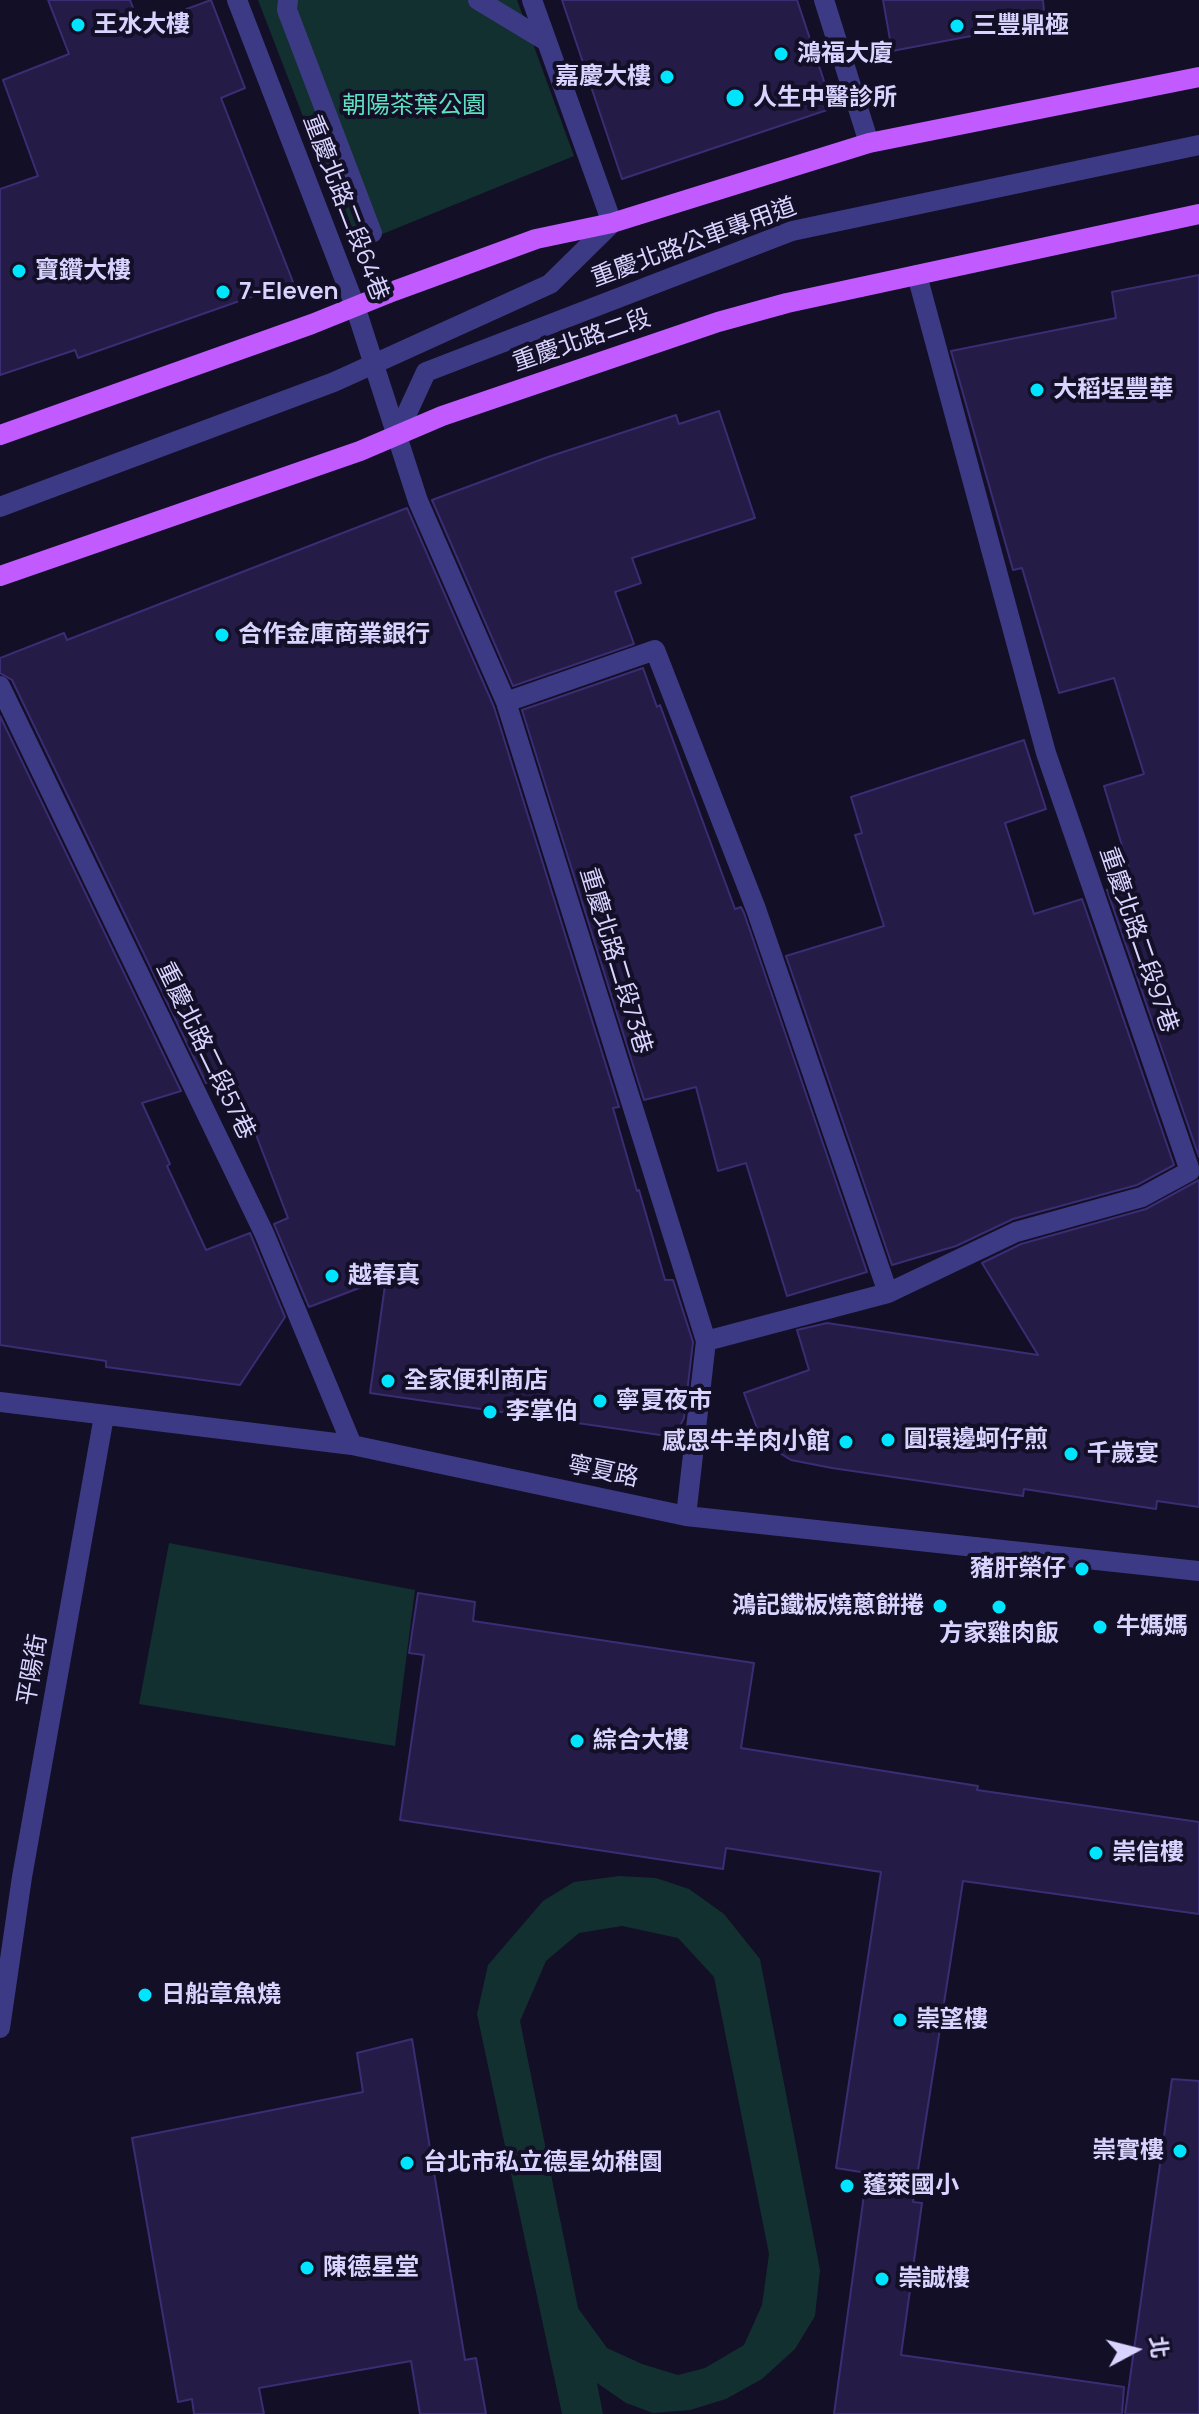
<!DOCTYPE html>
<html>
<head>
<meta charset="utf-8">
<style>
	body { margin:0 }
	#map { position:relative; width:1199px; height:2414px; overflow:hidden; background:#130f26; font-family:Manrope,"Noto Sans TC",sans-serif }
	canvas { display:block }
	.north { position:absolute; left:1095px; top:2310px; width:80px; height:80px; -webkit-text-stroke:6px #130f26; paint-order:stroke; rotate:83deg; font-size:22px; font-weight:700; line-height:32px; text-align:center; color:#d9d4ff }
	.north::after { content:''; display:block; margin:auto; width:28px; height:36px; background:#d9d4ff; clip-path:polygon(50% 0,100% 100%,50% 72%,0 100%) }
</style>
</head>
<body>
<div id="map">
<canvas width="1199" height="2414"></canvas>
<div class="north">北</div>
</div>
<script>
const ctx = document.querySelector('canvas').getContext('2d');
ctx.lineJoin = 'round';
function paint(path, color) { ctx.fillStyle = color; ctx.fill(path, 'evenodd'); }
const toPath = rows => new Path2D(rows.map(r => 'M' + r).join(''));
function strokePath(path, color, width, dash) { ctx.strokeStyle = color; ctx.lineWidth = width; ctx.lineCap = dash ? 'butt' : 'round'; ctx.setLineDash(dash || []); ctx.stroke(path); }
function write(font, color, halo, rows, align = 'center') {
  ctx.font = font + ' Manrope,"Noto Sans TC",sans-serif'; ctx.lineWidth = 8; ctx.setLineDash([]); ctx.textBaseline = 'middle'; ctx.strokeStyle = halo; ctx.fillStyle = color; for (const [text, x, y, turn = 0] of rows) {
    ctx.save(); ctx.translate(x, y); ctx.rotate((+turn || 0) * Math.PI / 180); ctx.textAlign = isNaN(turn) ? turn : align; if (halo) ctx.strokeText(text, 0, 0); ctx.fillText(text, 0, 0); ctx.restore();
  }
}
const green = toPath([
	[258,0,517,0,574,156,353,246],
	[169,1543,415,1590,395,1746,139,1704],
	[619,1876,656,1878,689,1889,724,1914,760,1959,820,2270,815,2316,795,2349,762,2379,726,2399,690,2410,653,2413,626,2403,597,2383,603,2414,562,2414,477,2014,488,1965,543,1901,574,1882],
	[622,1926,678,1938,714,1977,769,2254,762,2305,744,2345,705,2368,678,2375,642,2364,607,2348,578,2308,520,2021,546,1961,579,1933]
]);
const building = toPath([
	[48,0,130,0,140,26,211,0,245,88,221,98,293,282,78,358,75,350,0,375,0,189,38,176,3,80,69,54,48,0],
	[562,0,797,0,833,108,622,179,562,0],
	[883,0,1043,0,1045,22,892,51,883,0],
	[1199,275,1199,1157,1107,890,1133,882,1104,786,1144,774,1114,678,1059,693,1022,568,1013,570,951,351,1116,318,1112,292,1199,275],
	[719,411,755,518,632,558,641,583,615,592,634,644,513,686,432,500,548,457,676,415,679,424,719,411],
	[407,508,494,707,619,1107,613,1108,637,1191,639,1190,665,1280,673,1280,693,1342,684,1418,674,1437,370,1393,386,1278,309,1307,274,1224,288,1218,233,1075,206,1083,12,680,0,673,0,658,64,633,67,640,407,508],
	[643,668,657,707,660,705,735,909,741,907,744,913,867,1272,787,1296,746,1163,718,1171,696,1087,644,1100,522,710,643,668],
	[0,716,181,1091,142,1103,170,1164,167,1166,206,1250,250,1233,285,1317,240,1385,106,1367,106,1361,0,1345,0,716],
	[1024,740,1046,809,1005,823,1034,914,1082,899,1174,1165,1137,1185,1013,1219,956,1246,892,1265,786,956,884,926,855,835,862,833,851,797,1024,740],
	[1199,1180,1199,1507,1157,1501,1156,1509,1024,1489,1023,1496,832,1468,791,1460,762,1442,744,1393,809,1370,797,1330,827,1323,1038,1355,982,1263,1021,1244,1146,1209,1199,1180],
	[418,1593,475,1602,473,1621,754,1663,741,1748,978,1786,977,1790,1199,1822,1199,1914,963,1881,913,2202,922,2203,901,2355,1124,2387,1122,2414,834,2414,867,2173,836,2168,881,1872,726,1848,723,1869,400,1820,424,1655,409,1653,418,1593],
	[412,2039,465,2360,476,2358,486,2414,420,2414,411,2361,259,2388,264,2414,194,2414,192,2399,178,2402,132,2138,363,2092,357,2053,412,2039],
	[1172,2079,1199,2081,1199,2414,1125,2414,1172,2079]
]);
const minor = toPath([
	[237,0,355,306,418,501,506,702,706,1341,686,1516],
	[288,0,287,10,372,233],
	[478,0,546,41],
	[824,0,869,143],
	[396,437,426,372,792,231,1199,145],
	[0,507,334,382,550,284,612,223,532,0],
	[0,686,264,1233,352,1445],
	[506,702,655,650,756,909,888,1293],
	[706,1341,888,1293,1016,1232,1142,1197,1190,1171,1046,753,917,275],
	[0,1402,352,1445,686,1516,1199,1571],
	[0,2028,22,1877,104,1416]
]);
const major = toPath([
	[0,435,312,324,394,291,536,239,612,223,869,143,1199,77],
	[0,576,360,451,442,416,718,322,787,303,1199,214]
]);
const markers = [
	[78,25,8,"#00e5ff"],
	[957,26,8,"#00e5ff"],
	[781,54,8,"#00e5ff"],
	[667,77,8,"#00e5ff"],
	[735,98,10,"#00e5ff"],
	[19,271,8,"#00e5ff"],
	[223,292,8,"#00e5ff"],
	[1037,390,8,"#00e5ff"],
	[222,635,8,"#00e5ff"],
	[332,1276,8,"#00e5ff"],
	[388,1381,8,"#00e5ff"],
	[600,1401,8,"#00e5ff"],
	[490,1412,8,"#00e5ff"],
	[888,1440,8,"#00e5ff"],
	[846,1442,8,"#00e5ff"],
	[1071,1454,8,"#00e5ff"],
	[1082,1569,8,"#00e5ff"],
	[940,1606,8,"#00e5ff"],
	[999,1607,8,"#00e5ff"],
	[1100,1627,8,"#00e5ff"],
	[577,1741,8,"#00e5ff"],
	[1096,1853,8,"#00e5ff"],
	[145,1995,8,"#00e5ff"],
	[900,2020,8,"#00e5ff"],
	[1180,2151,8,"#00e5ff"],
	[407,2163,8,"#00e5ff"],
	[847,2186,8,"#00e5ff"],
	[307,2268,8,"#00e5ff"],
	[882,2279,8,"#00e5ff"]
];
const poiNames = [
	["王水大樓",94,25],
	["三豐鼎極",973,26],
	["鴻福大廈",797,54],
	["嘉慶大樓",651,77,"right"],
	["人生中醫診所",753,98],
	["寶鑽大樓",35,271],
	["7-Eleven",239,292],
	["大稻埕豐華",1053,390],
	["合作金庫商業銀行",238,635],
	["越春真",348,1276],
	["全家便利商店",404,1381],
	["寧夏夜市",616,1401],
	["李掌伯",506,1412],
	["圓環邊蚵仔煎",904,1440],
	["感恩牛羊肉小館",830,1442,"right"],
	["千歲宴",1087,1454],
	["豬肝榮仔",1066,1569,"right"],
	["鴻記鐵板燒蔥餅捲",924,1606,"right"],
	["牛媽媽",1116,1627],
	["方家雞肉飯",999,1634,"center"],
	["綜合大樓",593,1741],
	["崇信樓",1112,1853],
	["日船章魚燒",161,1995],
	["崇望樓",916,2020],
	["崇實樓",1164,2151,"right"],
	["台北市私立德星幼稚園",423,2163],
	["蓬萊國小",863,2186],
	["陳德星堂",323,2268],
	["崇誠樓",898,2279]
];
const parkNames = [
	["朝陽茶葉公園",414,106]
];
const streetNames = [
	["重慶北路二段64巷",345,208,69],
	["重慶北路公車專用道",694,243,-20],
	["重慶北路二段",582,341,-19],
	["重慶北路二段97巷",1138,940,71],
	["重慶北路二段73巷",615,961,73],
	["重慶北路二段57巷",205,1051,64],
	["寧夏路",603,1472,12],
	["平陽街",33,1670,-80]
];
paint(green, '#12302f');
paint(building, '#241b47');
strokePath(building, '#3b2d73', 2);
strokePath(minor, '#3d3a85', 20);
strokePath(major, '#c25bff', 20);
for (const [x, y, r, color] of markers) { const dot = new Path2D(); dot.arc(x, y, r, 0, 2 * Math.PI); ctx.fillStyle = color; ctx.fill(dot); strokePath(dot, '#130f26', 3); }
write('bold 24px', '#d9d4ff', '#130f26', poiNames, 'left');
write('24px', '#5fe0c0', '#130f26', parkNames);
write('24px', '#d9d4ff', '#130f26', streetNames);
</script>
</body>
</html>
